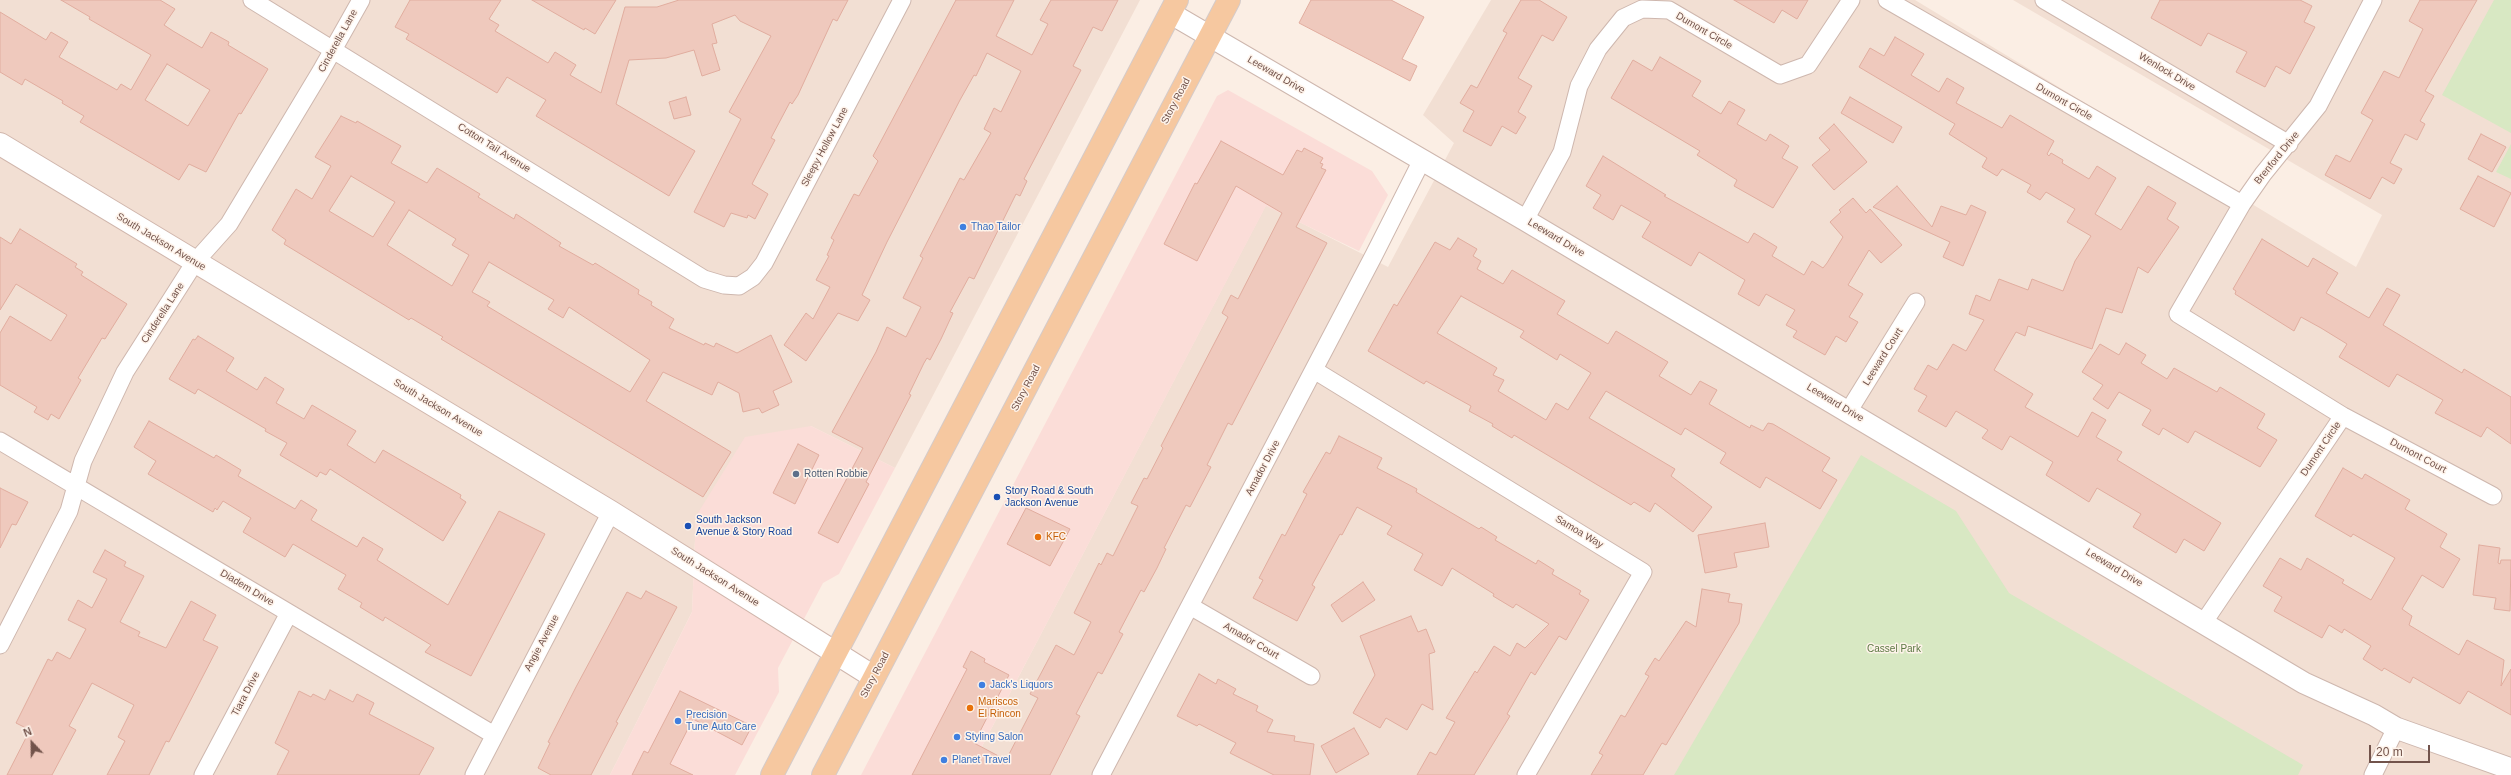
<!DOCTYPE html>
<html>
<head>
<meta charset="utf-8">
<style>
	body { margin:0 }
	#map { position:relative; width:2511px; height:775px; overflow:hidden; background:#fbeee4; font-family:Helvetica,sans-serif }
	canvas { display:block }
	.north { position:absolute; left:12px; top:723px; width:40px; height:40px; -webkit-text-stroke:3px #fef3ea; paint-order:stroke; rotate:338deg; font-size:11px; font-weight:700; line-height:16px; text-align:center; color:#72534b }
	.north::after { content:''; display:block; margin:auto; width:14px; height:18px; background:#72534b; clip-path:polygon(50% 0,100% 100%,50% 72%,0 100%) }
	.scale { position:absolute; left:2369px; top:745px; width:61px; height:18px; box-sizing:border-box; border:2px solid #72534b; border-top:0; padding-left:5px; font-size:12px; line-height:14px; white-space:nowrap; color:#72534b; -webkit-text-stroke:3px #fef3ea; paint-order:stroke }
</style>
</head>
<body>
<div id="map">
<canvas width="2511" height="775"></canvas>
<div class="north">N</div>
<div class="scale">20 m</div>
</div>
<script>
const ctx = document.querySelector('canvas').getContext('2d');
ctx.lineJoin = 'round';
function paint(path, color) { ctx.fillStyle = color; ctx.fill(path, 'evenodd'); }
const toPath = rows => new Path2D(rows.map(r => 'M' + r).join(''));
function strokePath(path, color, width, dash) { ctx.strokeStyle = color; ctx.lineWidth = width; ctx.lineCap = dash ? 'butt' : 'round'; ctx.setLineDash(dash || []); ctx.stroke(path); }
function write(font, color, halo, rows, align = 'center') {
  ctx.font = font + ' Helvetica,sans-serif'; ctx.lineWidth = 3; ctx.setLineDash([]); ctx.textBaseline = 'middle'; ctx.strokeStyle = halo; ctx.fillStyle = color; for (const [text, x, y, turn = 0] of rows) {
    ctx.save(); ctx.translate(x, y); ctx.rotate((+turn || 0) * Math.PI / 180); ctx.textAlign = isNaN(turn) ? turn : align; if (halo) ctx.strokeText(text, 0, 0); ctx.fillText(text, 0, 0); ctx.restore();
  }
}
const residential = toPath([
	[0,0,1140,0,895,468,811,426,696,516,692,612,610,775,0,775],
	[1491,0,1915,0,2356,267,2382,215,2013,0,2511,0,2511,775,967,775,1266,205,1388,267,1454,143,1423,115]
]);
const commercial = toPath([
	[1228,90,1372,171,1388,195,1359,251,1266,206,967,775,861,775,1217,96],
	[811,426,895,468,839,574,823,583,778,668,779,692,735,775,610,775,692,612,696,516,745,437]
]);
const green = toPath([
	[2494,0,2511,0,2511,133,2442,95],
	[2511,144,2511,179,2496,172],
	[1861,455,1956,511,2009,593,2303,765,2298,775,1674,775]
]);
const building = toPath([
	[61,0,160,0,175,9,164,25,173,31,202,48,211,32,229,42,228,45,268,69,241,114,239,113,206,172,189,164,179,180,80,122,84,116,62,103,63,101,25,79,22,85,0,72,0,12,46,40,51,32,68,42,59,57,117,90,121,84,131,90,151,55,89,19,90,17,61,0],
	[167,64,210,90,188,126,145,100,167,64],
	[410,0,501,0,489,19,499,25,495,31,548,63,555,52,576,65,570,75,601,93,625,7,657,7,679,0,848,0,837,21,833,19,798,95,792,104,790,102,771,138,775,140,752,184,768,194,755,219,748,215,747,218,731,213,724,227,694,212,741,119,729,112,771,36,740,21,735,15,712,24,717,43,712,44,720,70,702,76,694,50,666,58,629,60,616,104,695,151,669,196,536,116,546,100,507,77,497,93,406,39,409,34,395,27,410,0],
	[532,0,616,0,595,34,585,28,584,30,532,0],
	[956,0,1014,0,996,36,1032,55,1048,24,1040,20,1051,0,1118,0,1102,31,1093,27,1073,66,1081,70,1024,179,1027,181,1020,196,1016,194,974,279,969,277,950,312,953,313,941,339,930,360,927,358,924,363,909,394,911,395,866,482,869,484,838,543,818,533,863,448,832,432,876,352,887,327,906,337,921,307,903,298,923,258,920,256,960,178,964,180,991,133,984,129,994,108,1001,112,1021,71,987,53,976,76,974,75,960,100,887,242,862,295,870,300,858,321,838,313,806,361,784,345,806,313,813,319,830,287,816,280,829,256,827,255,834,240,831,238,854,194,859,196,878,161,873,156,956,0],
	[1311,0,1391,0,1424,17,1402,59,1417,66,1410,81,1299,23,1311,0],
	[1521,0,1539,0,1567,17,1553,41,1542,35,1518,78,1532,86,1518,112,1526,117,1516,134,1502,126,1491,146,1463,131,1474,111,1460,103,1471,85,1477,88,1507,33,1503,31,1521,0],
	[1734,0,1808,0,1797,19,1782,10,1774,23,1734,0],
	[2160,0,2300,0,2312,6,2304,22,2315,27,2290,74,2276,66,2265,87,2236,72,2247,52,2208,33,2201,46,2151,18,2160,0],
	[2420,0,2477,0,2425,91,2434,96,2420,121,2425,124,2417,140,2405,134,2390,163,2402,169,2394,184,2382,177,2370,199,2325,175,2336,155,2350,162,2373,120,2361,113,2384,71,2399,78,2423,29,2409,21,2420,0],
	[1895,37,1924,54,1911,75,1939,92,1947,78,1964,88,1956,103,2002,128,2010,115,2054,141,2047,154,2049,156,2051,153,2063,160,2062,163,2089,179,2097,166,2116,178,2095,214,2121,230,2148,186,2176,203,2167,219,2179,227,2148,273,2138,267,2122,313,2106,308,2092,349,2028,326,2025,336,2016,332,1994,370,2033,394,2025,407,2078,437,2092,412,2106,420,2096,437,2122,452,2117,460,2221,523,2204,551,2184,539,2176,553,2133,527,2141,514,2097,488,2089,502,2046,475,2053,462,2010,436,2002,450,1982,438,1988,430,1956,411,1946,427,1918,411,1927,396,1914,389,1928,365,1937,370,1953,344,1966,351,1984,320,1969,314,1976,295,1990,301,1999,279,2028,290,2032,279,2063,291,2075,261,2091,236,2067,222,2075,209,2046,192,2040,200,2027,192,2031,185,2002,169,1997,176,1982,167,1987,158,1949,134,1955,124,1859,67,1870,48,1884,56,1895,37],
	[1660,57,1701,81,1692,96,1721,114,1729,101,1745,110,1737,124,1766,141,1770,134,1789,146,1782,158,1798,167,1773,208,1734,186,1737,180,1697,155,1700,151,1611,98,1633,60,1652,71,1660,57],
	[686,97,691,115,674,119,669,102,686,97],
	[1850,97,1902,127,1893,143,1841,113,1850,97],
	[341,116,356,123,357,121,401,146,391,163,427,183,437,168,480,194,478,197,514,219,516,214,561,243,559,246,593,265,595,263,639,290,638,294,652,302,651,305,674,319,669,328,704,345,705,343,714,347,716,343,737,353,771,335,792,382,773,391,779,405,762,413,759,408,743,412,739,393,718,382,712,395,663,372,646,401,731,452,703,497,466,354,441,339,443,337,411,318,409,320,284,244,286,240,272,230,296,189,312,199,331,166,315,157,341,116],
	[351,176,395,202,373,237,329,211,351,176],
	[409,210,456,239,452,245,469,255,452,286,387,245,409,210],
	[489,262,554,300,548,309,563,318,569,307,650,360,630,392,487,306,490,302,472,292,489,262],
	[1834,124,1867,162,1834,190,1812,165,1830,150,1819,138,1834,124],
	[2481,134,2506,147,2492,172,2468,159,2481,134],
	[1221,141,1283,175,1297,150,1302,152,1304,148,1323,158,1320,163,1323,164,1321,168,1326,170,1296,227,1327,243,1232,425,1228,423,1207,465,1211,467,1190,507,1186,505,1164,548,1166,549,1157,568,1144,592,1141,590,1119,632,1123,634,1102,674,1098,672,1076,714,1080,716,1050,775,912,775,967,669,963,667,971,651,985,659,984,662,1009,675,974,743,1006,760,1038,698,1030,694,1056,645,1074,655,1091,622,1074,613,1099,563,1101,565,1107,553,1113,556,1138,506,1131,503,1144,478,1147,479,1163,448,1161,446,1228,317,1222,313,1231,295,1238,299,1282,213,1236,186,1197,261,1164,244,1195,183,1197,184,1221,141],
	[1603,156,1666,195,1664,196,1748,243,1754,233,1777,247,1772,256,1804,275,1812,261,1823,268,1827,263,1843,237,1830,222,1841,212,1839,210,1853,198,1866,213,1870,209,1902,245,1881,263,1869,250,1848,285,1863,294,1849,317,1858,322,1846,342,1836,336,1825,355,1793,337,1797,331,1786,325,1795,310,1766,294,1759,306,1738,294,1745,280,1699,252,1691,266,1642,237,1651,222,1621,205,1613,220,1593,208,1601,195,1586,186,1603,156],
	[2478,176,2511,193,2494,227,2460,209,2478,176],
	[1897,186,1932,227,1941,206,1966,215,1971,205,1986,212,1963,266,1943,257,1950,242,1873,207,1897,186],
	[20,229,77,264,75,267,83,272,81,275,127,304,105,339,102,338,78,378,81,380,59,419,51,414,48,420,34,412,37,407,0,385,0,333,10,316,51,341,67,315,16,284,0,310,0,237,11,244,20,229],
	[1458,238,1477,249,1473,256,1481,261,1477,269,1503,284,1512,270,1565,301,1557,314,1608,344,1616,331,1668,362,1659,376,1691,395,1700,381,1717,390,1709,404,1750,428,1751,425,1763,431,1768,423,1773,424,1830,458,1822,471,1837,480,1820,509,1766,477,1760,488,1720,463,1726,453,1685,428,1681,435,1606,391,1589,418,1675,469,1671,476,1712,507,1693,532,1655,503,1650,512,1634,502,1631,505,1514,435,1512,438,1492,426,1493,424,1469,411,1471,406,1426,381,1424,384,1368,351,1394,304,1397,306,1435,242,1450,250,1458,238],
	[1461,296,1524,331,1520,337,1557,360,1560,354,1591,373,1568,410,1556,403,1546,420,1498,391,1504,380,1493,375,1497,368,1437,333,1461,296],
	[2262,239,2308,267,2313,258,2338,273,2326,293,2369,318,2387,288,2400,295,2383,325,2462,373,2464,369,2511,397,2511,444,2487,427,2481,437,2435,413,2443,400,2397,374,2389,387,2339,357,2347,344,2321,328,2301,317,2294,331,2235,294,2236,291,2233,289,2262,239],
	[198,336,234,358,226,371,257,390,265,377,284,389,276,403,304,419,312,405,356,431,347,445,375,463,383,450,461,495,460,498,466,502,443,541,330,469,326,475,320,472,317,477,280,455,287,443,265,431,266,429,198,389,195,394,169,379,193,339,195,340,198,336],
	[2126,343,2146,355,2141,363,2167,379,2174,368,2217,392,2220,387,2265,414,2257,428,2277,440,2260,467,2195,431,2188,443,2163,428,2159,435,2142,425,2151,410,2119,392,2108,409,2093,399,2103,385,2082,372,2100,344,2119,355,2126,343],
	[149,421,214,458,216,455,241,470,238,476,295,509,301,500,317,510,311,520,357,547,363,537,383,549,377,560,448,605,499,511,545,534,471,676,425,652,431,645,385,617,383,621,360,607,362,603,338,589,346,575,293,544,285,557,243,532,251,518,223,501,217,510,215,508,213,512,148,474,156,461,134,447,149,421],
	[1339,436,1382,458,1377,468,1417,489,1416,492,1479,529,1481,527,1497,537,1495,540,1536,564,1538,560,1554,570,1552,574,1581,591,1579,594,1589,600,1566,640,1559,636,1535,675,1531,672,1507,714,1510,716,1474,775,1417,775,1430,752,1436,755,1455,722,1446,718,1475,671,1477,673,1494,646,1510,656,1517,643,1525,648,1549,624,1516,604,1513,608,1493,596,1494,594,1452,568,1442,586,1414,570,1423,554,1387,534,1392,526,1357,507,1342,535,1340,534,1312,585,1315,587,1297,621,1253,598,1263,580,1259,578,1282,534,1285,536,1307,494,1303,492,1326,452,1330,454,1339,436],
	[798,444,819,455,795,504,773,493,798,444],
	[2343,468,2362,479,2365,474,2410,500,2405,509,2447,534,2440,547,2460,559,2443,588,2422,575,2402,609,2412,616,2409,625,2459,655,2467,640,2504,660,2501,686,2511,669,2511,715,2468,691,2460,704,2413,677,2410,683,2384,668,2382,671,2363,659,2371,646,2344,629,2342,633,2329,625,2322,638,2274,611,2282,597,2263,586,2280,558,2301,570,2307,558,2344,580,2342,583,2371,600,2395,558,2353,534,2351,537,2315,516,2343,468],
	[0,488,28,502,16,525,12,524,0,548,0,488],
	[1026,508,1070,529,1050,566,1007,544,1026,508],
	[1765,523,1769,547,1734,553,1737,567,1705,573,1698,535,1765,523],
	[2479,545,2500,548,2498,563,2500,564,2501,560,2511,560,2510,611,2494,609,2496,598,2473,595,2479,545],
	[105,550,126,562,124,566,144,576,120,622,140,632,138,636,166,648,191,601,216,615,203,640,218,647,169,742,166,741,149,775,107,775,125,741,118,737,134,705,92,683,69,726,76,730,52,775,7,775,30,730,16,723,48,659,52,661,57,652,70,659,86,629,68,620,78,600,92,608,107,579,93,572,105,550],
	[1363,582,1375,600,1342,622,1331,605,1363,582],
	[1702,589,1730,594,1728,602,1742,604,1739,623,1666,745,1662,743,1643,775,1591,775,1603,755,1599,753,1621,715,1625,717,1649,676,1645,674,1655,658,1659,661,1686,621,1696,627,1702,589],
	[646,591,677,607,616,722,618,723,591,775,551,775,538,768,550,743,548,742,576,687,627,592,641,599,646,591],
	[1411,616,1418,632,1426,629,1435,652,1429,654,1433,710,1422,704,1407,730,1386,718,1380,728,1353,713,1375,675,1360,636,1411,616],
	[1199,674,1216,684,1218,679,1236,689,1233,694,1258,706,1256,711,1273,720,1267,732,1295,736,1294,741,1314,744,1310,775,1274,775,1230,753,1236,743,1199,724,1197,726,1177,716,1199,674],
	[330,690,353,702,357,694,374,703,369,714,434,748,419,775,277,775,289,751,275,743,299,691,311,697,313,694,325,700,330,690],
	[680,691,752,726,742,745,693,719,670,764,693,775,632,775,644,751,648,753,680,691],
	[1354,728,1369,754,1336,773,1321,746,1354,728]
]);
const minor = toPath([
	[252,0,704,279,724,285,739,286,753,277,764,263,902,0],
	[1887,0,2242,204],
	[2044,0,2289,144],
	[2373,0,2318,106,2263,174,2242,204,2178,314,2343,416,2493,496],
	[1525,220,1562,152,1579,86,1598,49,1623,18,1642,9,1669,10,1780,75,1808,65,1851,0],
	[1314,370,1643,572,1526,775],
	[1848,412,1916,302],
	[0,441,494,735],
	[1190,606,1311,676],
	[2204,622,2343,416],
	[0,645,69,511,83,461,125,372,195,262,229,224,321,71,361,0],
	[203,775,289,613],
	[474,775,611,512],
	[1101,775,1374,255,1422,160],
	[2373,775,2396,728]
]);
const tertiary = toPath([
	[1170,13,1525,220,2304,683,2374,715,2396,728,2511,769]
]);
const secondary = toPath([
	[0,144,611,512,874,677]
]);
const primary = toPath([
	[772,775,1177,0],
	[823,775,1229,0]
]);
const markers = [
	[963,227,4,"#3f7fe0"],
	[796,474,4,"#5c6f8a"],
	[997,497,4,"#1a4fb4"],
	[688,526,4,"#1a4fb4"],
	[1038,537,4,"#e8710a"],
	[982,685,4,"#3f7fe0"],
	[970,708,4,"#e8710a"],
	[678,721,4,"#3f7fe0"],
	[957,737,4,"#3f7fe0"],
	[944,760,4,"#3f7fe0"]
];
const streetNames = [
	["Dumont Circle",1704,31,30],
	["Cinderella Lane",338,41,-61],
	["Wenlock Drive",2167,72,31],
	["Leeward Drive",1276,75,30],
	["Story Road",1176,101,-62],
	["Dumont Circle",2064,102,30],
	["Sleepy Hollow Lane",825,147,-62],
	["Cotton Tail Avenue",494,148,32],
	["Brenford Drive",2277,158,-51],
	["Leeward Drive",1556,238,31],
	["South Jackson Avenue",161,242,31],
	["Cinderella Lane",163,313,-57],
	["Leeward Court",1883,357,-58],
	["Story Road",1026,388,-62],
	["Leeward Drive",1835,403,31],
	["South Jackson Avenue",438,408,31],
	["Dumont Circle",2321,449,-56],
	["Dumont Court",2418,456,28],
	["Amador Drive",1263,468,-62],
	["Samoa Way",1579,532,31],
	["Leeward Drive",2114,568,31],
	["South Jackson Avenue",715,577,32],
	["Diadem Drive",247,588,31],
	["Amador Court",1251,641,30],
	["Angie Avenue",542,643,-62],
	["Story Road",875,675,-62],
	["Tiara Drive",246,694,-62]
];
const shopNames = [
	["Thao Tailor",971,227],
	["Jack's Liquors",990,685],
	["Precision",686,715],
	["Tune Auto Care",686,727],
	["Styling Salon",965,737],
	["Planet Travel",952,760]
];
const serviceNames = [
	["Rotten Robbie",804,474]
];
const transitNames = [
	["Story Road & South",1005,491],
	["Jackson Avenue",1005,503],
	["South Jackson",696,520],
	["Avenue & Story Road",696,532]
];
const foodNames = [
	["KFC",1046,537],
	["Mariscos",978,702],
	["El Rincon",978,714]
];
const parkNames = [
	["Cassel Park",1894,649]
];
paint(residential, '#f2dfd3');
paint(commercial, '#fbddd8');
paint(green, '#d8e8c3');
paint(building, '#efc9bd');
strokePath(building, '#e1ad9f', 1);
strokePath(minor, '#ceb7ae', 19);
strokePath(tertiary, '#ceb7ae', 23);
strokePath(secondary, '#d0b6ac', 24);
strokePath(primary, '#d5cbc9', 24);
strokePath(minor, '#fff', 17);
strokePath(tertiary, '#fff', 21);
strokePath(secondary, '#fff', 22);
strokePath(primary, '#f6c8a0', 22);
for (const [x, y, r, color] of markers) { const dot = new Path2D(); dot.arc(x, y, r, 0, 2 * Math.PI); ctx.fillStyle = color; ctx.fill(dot); strokePath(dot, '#fef3ea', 1.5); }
write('10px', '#72534b', '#fef3ea', streetNames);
write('10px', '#366cbe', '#fef3ea', shopNames, 'left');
write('10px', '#4e5e75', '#fef3ea', serviceNames, 'left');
write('10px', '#164399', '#fef3ea', transitNames, 'left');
write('10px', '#c56008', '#fef3ea', foodNames, 'left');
write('10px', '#5c7843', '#fef3ea', parkNames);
</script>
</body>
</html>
